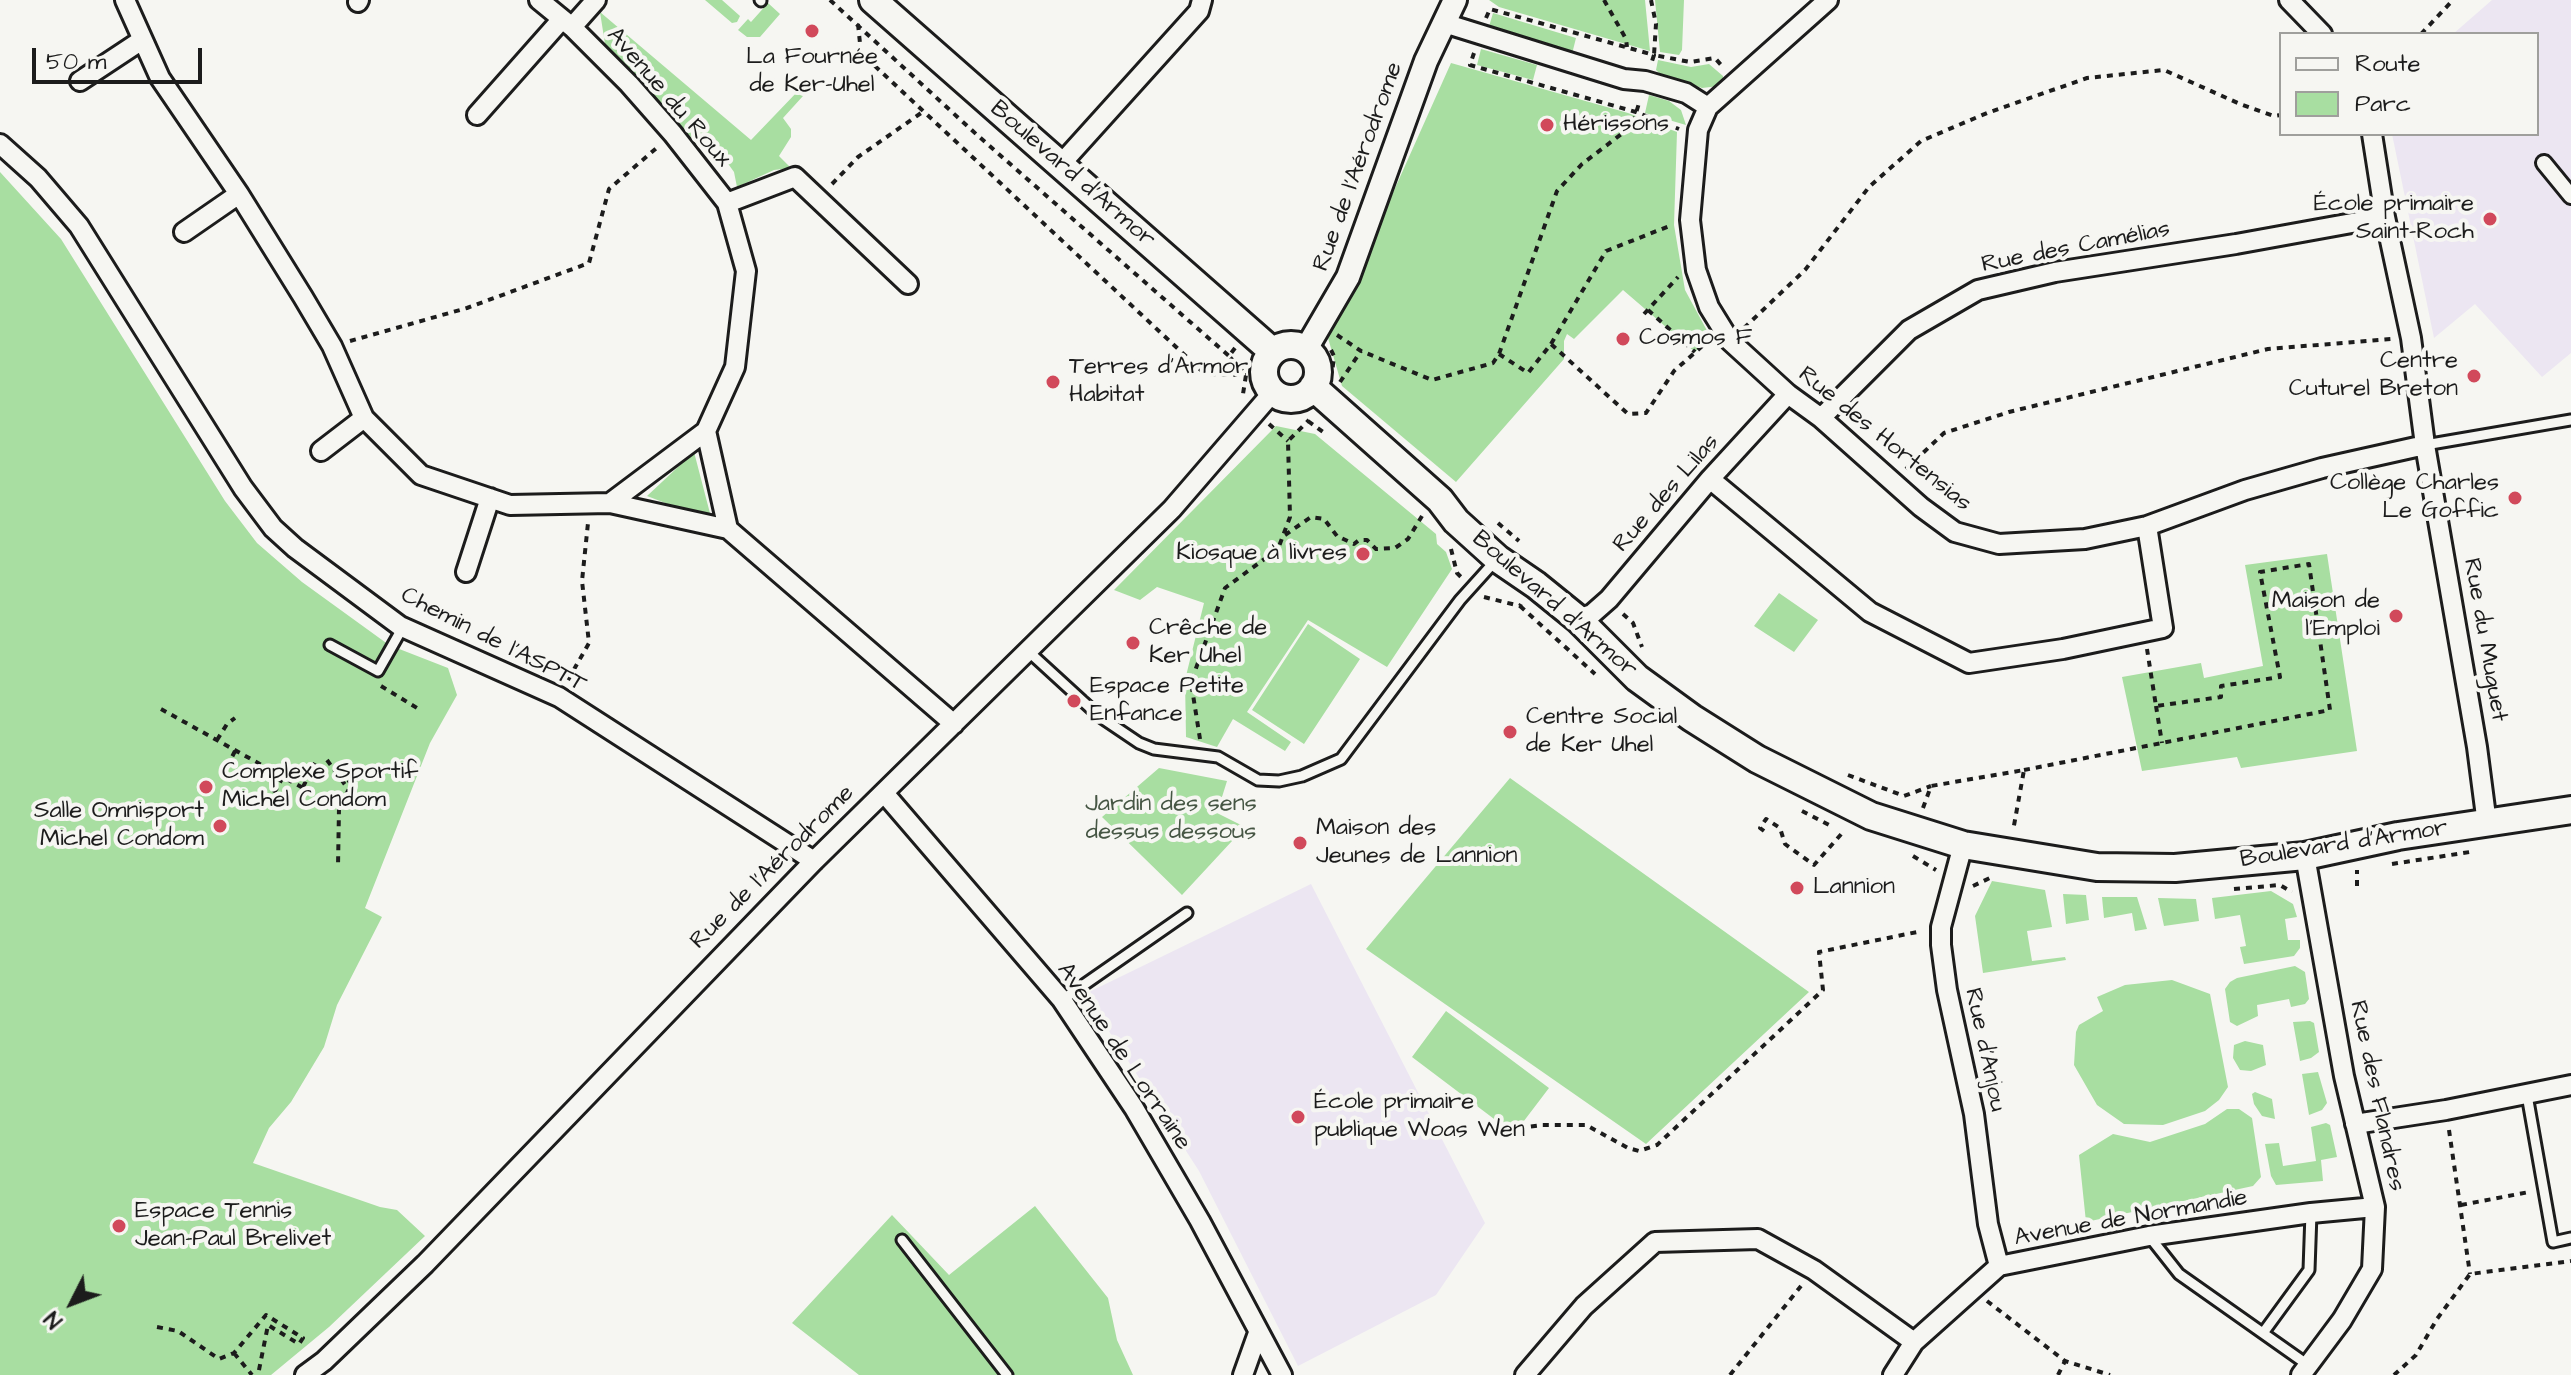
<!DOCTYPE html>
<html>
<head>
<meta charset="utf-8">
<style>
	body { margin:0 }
	#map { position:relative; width:2571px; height:1375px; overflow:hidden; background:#f6f6f2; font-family:"Architects Daughter",sans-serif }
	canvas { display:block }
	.legend { position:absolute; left:2279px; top:32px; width:260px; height:104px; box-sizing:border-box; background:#f6f6f2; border:2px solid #9f9f9c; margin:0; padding:10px 14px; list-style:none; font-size:24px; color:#1c1c1c }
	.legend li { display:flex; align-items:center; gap:16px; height:40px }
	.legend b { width:40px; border:2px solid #9f9f9c }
	.north { position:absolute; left:32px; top:1263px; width:80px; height:80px; -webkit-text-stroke:6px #f6f6f2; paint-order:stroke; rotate:228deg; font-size:22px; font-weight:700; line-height:32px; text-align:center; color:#1c1c1c }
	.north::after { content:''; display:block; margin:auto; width:28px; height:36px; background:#1c1c1c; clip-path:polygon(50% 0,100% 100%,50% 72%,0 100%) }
	.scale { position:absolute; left:32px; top:48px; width:170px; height:36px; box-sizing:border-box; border:4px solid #1c1c1c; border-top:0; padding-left:10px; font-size:24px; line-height:28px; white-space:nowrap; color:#1c1c1c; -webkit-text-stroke:6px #f6f6f2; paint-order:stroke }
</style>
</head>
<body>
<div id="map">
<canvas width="2571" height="1375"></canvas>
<ul class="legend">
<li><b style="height:10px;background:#f6f6f2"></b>Route</li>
<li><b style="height:22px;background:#a8dea1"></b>Parc</li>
</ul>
<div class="north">N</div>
<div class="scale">50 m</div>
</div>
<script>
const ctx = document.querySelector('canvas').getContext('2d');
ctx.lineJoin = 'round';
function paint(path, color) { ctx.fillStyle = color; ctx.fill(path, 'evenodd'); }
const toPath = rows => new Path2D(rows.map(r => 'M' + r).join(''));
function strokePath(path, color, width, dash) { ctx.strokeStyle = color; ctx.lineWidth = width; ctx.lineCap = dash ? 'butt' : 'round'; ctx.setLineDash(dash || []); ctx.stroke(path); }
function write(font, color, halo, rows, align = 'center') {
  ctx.font = font + ' "Architects Daughter",sans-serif'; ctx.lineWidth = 8; ctx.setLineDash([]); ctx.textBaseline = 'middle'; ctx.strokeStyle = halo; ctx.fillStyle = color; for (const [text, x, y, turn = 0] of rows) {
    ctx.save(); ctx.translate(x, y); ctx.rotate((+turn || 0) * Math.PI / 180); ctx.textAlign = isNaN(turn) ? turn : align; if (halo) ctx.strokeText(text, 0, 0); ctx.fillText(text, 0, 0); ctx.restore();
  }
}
const built = toPath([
	[2492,0,2571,0,2571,353,2542,377,2475,304,2434,338,2392,134,2537,134,2537,34,2453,34],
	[1311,884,1485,1223,1436,1295,1298,1366,1199,1171,1085,994]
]);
const green = toPath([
	[705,0,722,0,740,16,737,22,732,23],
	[1489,0,1645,0,1650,51,1499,7],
	[1655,0,1684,0,1682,50,1679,55,1660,52],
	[768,3,780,14,760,37,747,37,738,30,748,19,751,22],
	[600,12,751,140,798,91,803,96,783,118,791,129,791,137,779,156,791,168,774,170,737,187,734,172,711,140,699,146,605,44],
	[1493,13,1576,38,1572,54,1488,30],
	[1481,49,1537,65,1533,80,1477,65],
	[1658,60,1691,67,1709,64,1723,76,1723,81,1719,86,1702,88,1660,74,1656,70],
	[1451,63,1628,113,1677,132,1674,225,1685,290,1711,338,1695,352,1623,290,1574,339,1567,334,1564,341,1564,359,1456,482,1342,386,1328,338],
	[1649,95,1669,101,1681,110,1686,125,1645,113],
	[0,172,61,239,225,501,257,543,302,582,389,645,448,668,457,695,430,743,365,908,382,917,337,1005,324,1047,291,1102,269,1128,253,1163,380,1207,397,1210,425,1236,329,1327,271,1375,0,1375],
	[1276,426,1315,434,1436,534,1437,544,1446,552,1452,569,1387,667,1308,620,1247,712,1291,742,1285,751,1233,719,1217,747,1186,737,1185,680,1204,603,1157,587,1140,600,1114,590],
	[694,452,712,521,647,496],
	[2327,554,2357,751,2241,768,2237,757,2142,771,2122,677,2201,663,2204,678,2263,666,2245,565],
	[1779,593,1818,620,1794,652,1754,626],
	[1308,624,1360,659,1304,744,1252,710],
	[1159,768,1227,781,1217,813,1245,827,1182,895,1102,817],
	[1510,778,1809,992,1646,1144,1366,949],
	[1992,881,2045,890,2052,927,2027,931,2032,961,2065,957,2066,960,1983,973,1975,916],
	[2271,891,2293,904,2297,917,2285,919,2288,940,2300,940,2300,948,2294,956,2244,964,2240,947,2246,946,2240,915,2215,919,2212,898],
	[2063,894,2086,895,2089,920,2066,924],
	[2102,897,2137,897,2147,929,2135,931,2132,913,2104,918],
	[2158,898,2196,899,2199,921,2164,926],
	[2295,966,2305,972,2309,999,2305,1004,2291,1007,2289,999,2257,1005,2258,1016,2237,1026,2230,1022,2225,989,2230,982,2237,978],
	[2172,980,2210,994,2228,1087,2219,1100,2205,1111,2163,1125,2124,1124,2097,1105,2074,1065,2076,1032,2079,1025,2103,1011,2097,997,2125,985],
	[1446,1011,1549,1088,1514,1134,1412,1057],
	[2310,1021,2314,1023,2319,1052,2311,1058,2300,1061,2293,1022],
	[2245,1041,2263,1045,2266,1065,2251,1071,2240,1070,2233,1058,2234,1045],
	[2318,1072,2327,1103,2322,1110,2309,1115,2302,1074],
	[2255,1092,2272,1099,2275,1119,2262,1116,2254,1104,2252,1094],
	[2227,1109,2239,1109,2252,1118,2261,1177,2253,1186,2086,1222,2079,1155,2113,1134,2150,1142,2205,1124],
	[2326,1123,2330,1125,2337,1157,2321,1160,2323,1181,2276,1185,2271,1176,2265,1144,2279,1143,2283,1166,2316,1161,2311,1127],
	[1035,1206,1108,1298,1117,1340,1133,1375,859,1375,792,1323,892,1215,949,1275]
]);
const path = toPath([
	[830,0,976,134,1229,356],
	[1604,0,1626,39,1627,47],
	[1651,0,1656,24,1654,55,1690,62,1715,58,1722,66],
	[1486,18,1490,9,1654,55,1652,61],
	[858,24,861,53,1205,374,1246,375],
	[2421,34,2453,0],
	[1474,53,1470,65,1636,112,1679,129],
	[832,184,858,157,924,111],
	[1648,310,1695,352],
	[1644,314,1678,277],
	[1744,328,1805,270,1869,187,1921,141,1987,113,2087,78,2164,70,2240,104,2274,116,2281,115],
	[1337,335,1361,351,1432,380,1493,363,1499,354,1557,191,1582,164,1632,126,1640,100],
	[350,341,467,308,589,263,609,189,660,145],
	[1551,344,1606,251,1672,225],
	[1235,348,1229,356,1246,375,1243,394],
	[1331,350,1334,356,1332,373],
	[1499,354,1528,373,1551,344,1628,414,1646,413,1674,371,1708,341],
	[1340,382,1361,351],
	[1308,421,1326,434],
	[1269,424,1288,441],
	[1906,469,1944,433,2009,412,2268,349,2391,339],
	[1498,523,1519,541],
	[1285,535,1311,517,1324,519,1337,536,1354,544,1359,540,1367,540,1376,549,1395,548,1408,539,1422,516],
	[1451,549,1457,573,1462,578],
	[1484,597,1520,606,1521,604],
	[1520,606,1595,674],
	[1623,614,1633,623,1642,647],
	[568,680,589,643,582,581,588,523],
	[381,686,417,708],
	[2156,706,2162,743],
	[161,709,339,808,338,867],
	[1200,739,1191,682,1225,588,1278,549,1290,517,1288,441,1309,420],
	[217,740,227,724,235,718],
	[327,760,346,786,361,766,339,808],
	[227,767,235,751],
	[2024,770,2330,710,2309,564,2260,572,2280,677,2221,686,2221,697,2156,706,2147,649],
	[1848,775,1904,796,1931,786],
	[303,787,315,763],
	[274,793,283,777],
	[1923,808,1931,786,2024,770,2013,831],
	[1802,811,1833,827],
	[1764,831,1760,828,1766,819,1780,828,1785,844,1814,865,1844,831],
	[1913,856,1936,870],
	[2392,864,2470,852],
	[1973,886,1994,876],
	[2357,886,2357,870],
	[2234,889,2280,885,2292,892],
	[1519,1128,1542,1125,1586,1125,1628,1148,1639,1151,1657,1145,1823,990,1819,952,1922,931],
	[2449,1130,2470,1274],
	[2461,1205,2529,1192],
	[1987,1301,2065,1361,2110,1375],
	[157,1327,178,1331,219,1359,234,1353,266,1315,303,1338,299,1344,268,1325,258,1375],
	[234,1353,252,1375],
	[1730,1375,1801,1286],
	[2058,1375,2065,1361],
	[2394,1375,2416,1355,2437,1319,2470,1274,2571,1261]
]);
const service = toPath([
	[760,0,761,1],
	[2425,445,2571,420],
	[330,645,378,671,403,627],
	[1028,651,1099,716,1139,743,1154,749,1218,757,1258,780,1279,781,1302,776,1341,759,1460,600,1497,559],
	[1062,1000,1187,913],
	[2527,1095,2553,1242,2571,1238],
	[2149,1236,2179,1274,2308,1365],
	[902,1240,1007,1375],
	[2263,1333,2309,1270,2311,1213]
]);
const pedestrian = toPath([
	[2544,163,2571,196]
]);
const minor = toPath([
	[125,0,160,78,239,194,303,297,332,346,364,418,421,475,510,505,610,503,706,431,735,367,746,271,727,203,673,134,629,84,572,27,539,0],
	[2289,0,2322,34],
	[358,2,359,0],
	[1444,23,1624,79,1645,81,1686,93,1708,107,1698,130,1690,220,1696,270,1709,307,1730,341,1788,394,1821,418,1921,507,1955,532,1999,544,2085,539,2147,526,2245,490,2322,468,2425,445],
	[572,27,596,0],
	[80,81,142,40],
	[1708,107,1828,0],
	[477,115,562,19],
	[2372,134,2385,217,2411,338,2425,445,2477,747,2487,824],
	[0,144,38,178,79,226,243,488,273,528,295,548,400,626,559,697,814,861],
	[1061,164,1199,11,1202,0],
	[727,203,795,177,908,284],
	[184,232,239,194],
	[1821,418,1909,330,1978,290,2055,272,2236,244,2385,217],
	[706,431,728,529],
	[321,451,364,418],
	[1710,479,1870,612,1969,663,2063,649,2163,628,2147,526],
	[610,503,728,529,954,724],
	[466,572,490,498],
	[1578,619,1592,614,1609,599,1710,479,1788,394],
	[884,793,1062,1000,1134,1108,1200,1221,1282,1375],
	[1963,845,1941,927,1941,945,1947,990,1974,1114,1988,1224,1999,1266],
	[2355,1124,2446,1110,2571,1085],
	[305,1375,324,1361,425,1264,814,861,1172,509,1273,392],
	[1243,1375,1258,1333],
	[1525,1375,1584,1306,1655,1242,1758,1239,1814,1270,1914,1342],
	[1893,1375,1914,1342,1999,1266,2149,1236,2311,1213,2375,1207],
	[2301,1375,2342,1320,2372,1269,2375,1207,2344,1076,2305,856]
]);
const tertiary = toPath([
	[1306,349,1348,277,1426,61,1455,0]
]);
const secondary = toPath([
	[873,0,1272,351],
	'1264 372a27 27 0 1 1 54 0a27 27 0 1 1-54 0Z',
	[1313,387,1440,500,1456,521,1498,559,1536,585,1578,619,1637,678,1692,718,1757,759,1871,816,1963,845,2097,867,2175,868,2305,856,2398,836,2571,810]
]);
const markers = [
	[812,31,8,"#d1495b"],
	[1547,125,8,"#d1495b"],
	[2490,219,8,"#d1495b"],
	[1623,339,8,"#d1495b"],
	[2474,376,8,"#d1495b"],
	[1053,382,8,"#d1495b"],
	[2515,498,8,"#d1495b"],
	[1363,554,8,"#d1495b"],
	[2396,616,8,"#d1495b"],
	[1133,643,8,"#d1495b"],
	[1074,701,8,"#d1495b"],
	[1510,732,8,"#d1495b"],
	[206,787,8,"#d1495b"],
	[220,826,8,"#d1495b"],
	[1300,843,8,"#d1495b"],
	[1797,888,8,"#d1495b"],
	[1298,1117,8,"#d1495b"],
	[119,1226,8,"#d1495b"]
];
const poiNames = [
	["La Fournée",812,58,"center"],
	["de Ker-Uhel",812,86,"center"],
	["Hérissons",1563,125],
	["École primaire",2474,205,"right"],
	["Saint-Roch",2474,233,"right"],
	["Cosmos F",1639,339],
	["Centre",2458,362,"right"],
	["Cuturel Breton",2458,390,"right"],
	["Terres d'Armor",1069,368],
	["Habitat",1069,396],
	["Collège Charles",2499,484,"right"],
	["Le Goffic",2499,512,"right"],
	["Kiosque à livres",1347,554,"right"],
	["Maison de",2380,602,"right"],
	["l'Emploi",2380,630,"right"],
	["Crêche de",1149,629],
	["Ker Uhel",1149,657],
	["Espace Petite",1090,687],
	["Enfance",1090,715],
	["Centre Social",1526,718],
	["de Ker Uhel",1526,746],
	["Complexe Sportif",222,773],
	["Michel Condom",222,801],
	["Salle Omnisport",204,812,"right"],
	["Michel Condom",204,840,"right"],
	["Maison des",1316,829],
	["Jeunes de Lannion",1316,857],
	["Lannion",1813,888],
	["École primaire",1314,1103],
	["publique Woas Wen",1314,1131],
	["Espace Tennis",135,1212],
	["Jean-Paul Brelivet",135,1240]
];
const streetNames = [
	["Avenue du Roux",668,98,49],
	["Rue de l'Aérodrome",1359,167,-70],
	["Boulevard d'Armor",1072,175,41],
	["Rue des Camélias",2076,248,-11],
	["Rue des Hortensias",1884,440,39],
	["Rue des Lilas",1667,494,-49],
	["Boulevard d'Armor",1554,605,41],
	["Rue du Muguet",2484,640,80],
	["Chemin de l'ASPTT",493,641,27],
	["Boulevard d'Armor",2344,845,-9],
	["Rue de l'Aérodrome",773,868,-45],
	["Rue d'Anjou",1984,1050,78],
	["Avenue de Lorraine",1123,1057,56],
	["Rue des Flandres",2376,1096,78],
	["Avenue de Normandie",2131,1219,-10]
];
const parkNames = [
	["Jardin des sens",1171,805],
	["dessus dessous",1171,833]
];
paint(built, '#ece6f2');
paint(green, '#a8dea1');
strokePath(service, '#1c1c1c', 15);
strokePath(pedestrian, '#1c1c1c', 20);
strokePath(minor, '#1c1c1c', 24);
strokePath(tertiary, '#1c1c1c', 28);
strokePath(secondary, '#1c1c1c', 32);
strokePath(path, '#1c1c1c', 4, [6, 6]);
strokePath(service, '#f6f6f2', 9);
strokePath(pedestrian, '#f6f6f2', 14);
strokePath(minor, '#f6f6f2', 18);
strokePath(tertiary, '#f6f6f2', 22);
strokePath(secondary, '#f6f6f2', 26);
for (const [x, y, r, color] of markers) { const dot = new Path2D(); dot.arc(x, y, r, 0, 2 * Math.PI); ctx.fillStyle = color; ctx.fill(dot); strokePath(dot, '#f6f6f2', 3); }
write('24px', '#1c1c1c', '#f6f6f2', poiNames, 'left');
write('24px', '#1c1c1c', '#f6f6f2', streetNames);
write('24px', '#465644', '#f6f6f2', parkNames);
</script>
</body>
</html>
